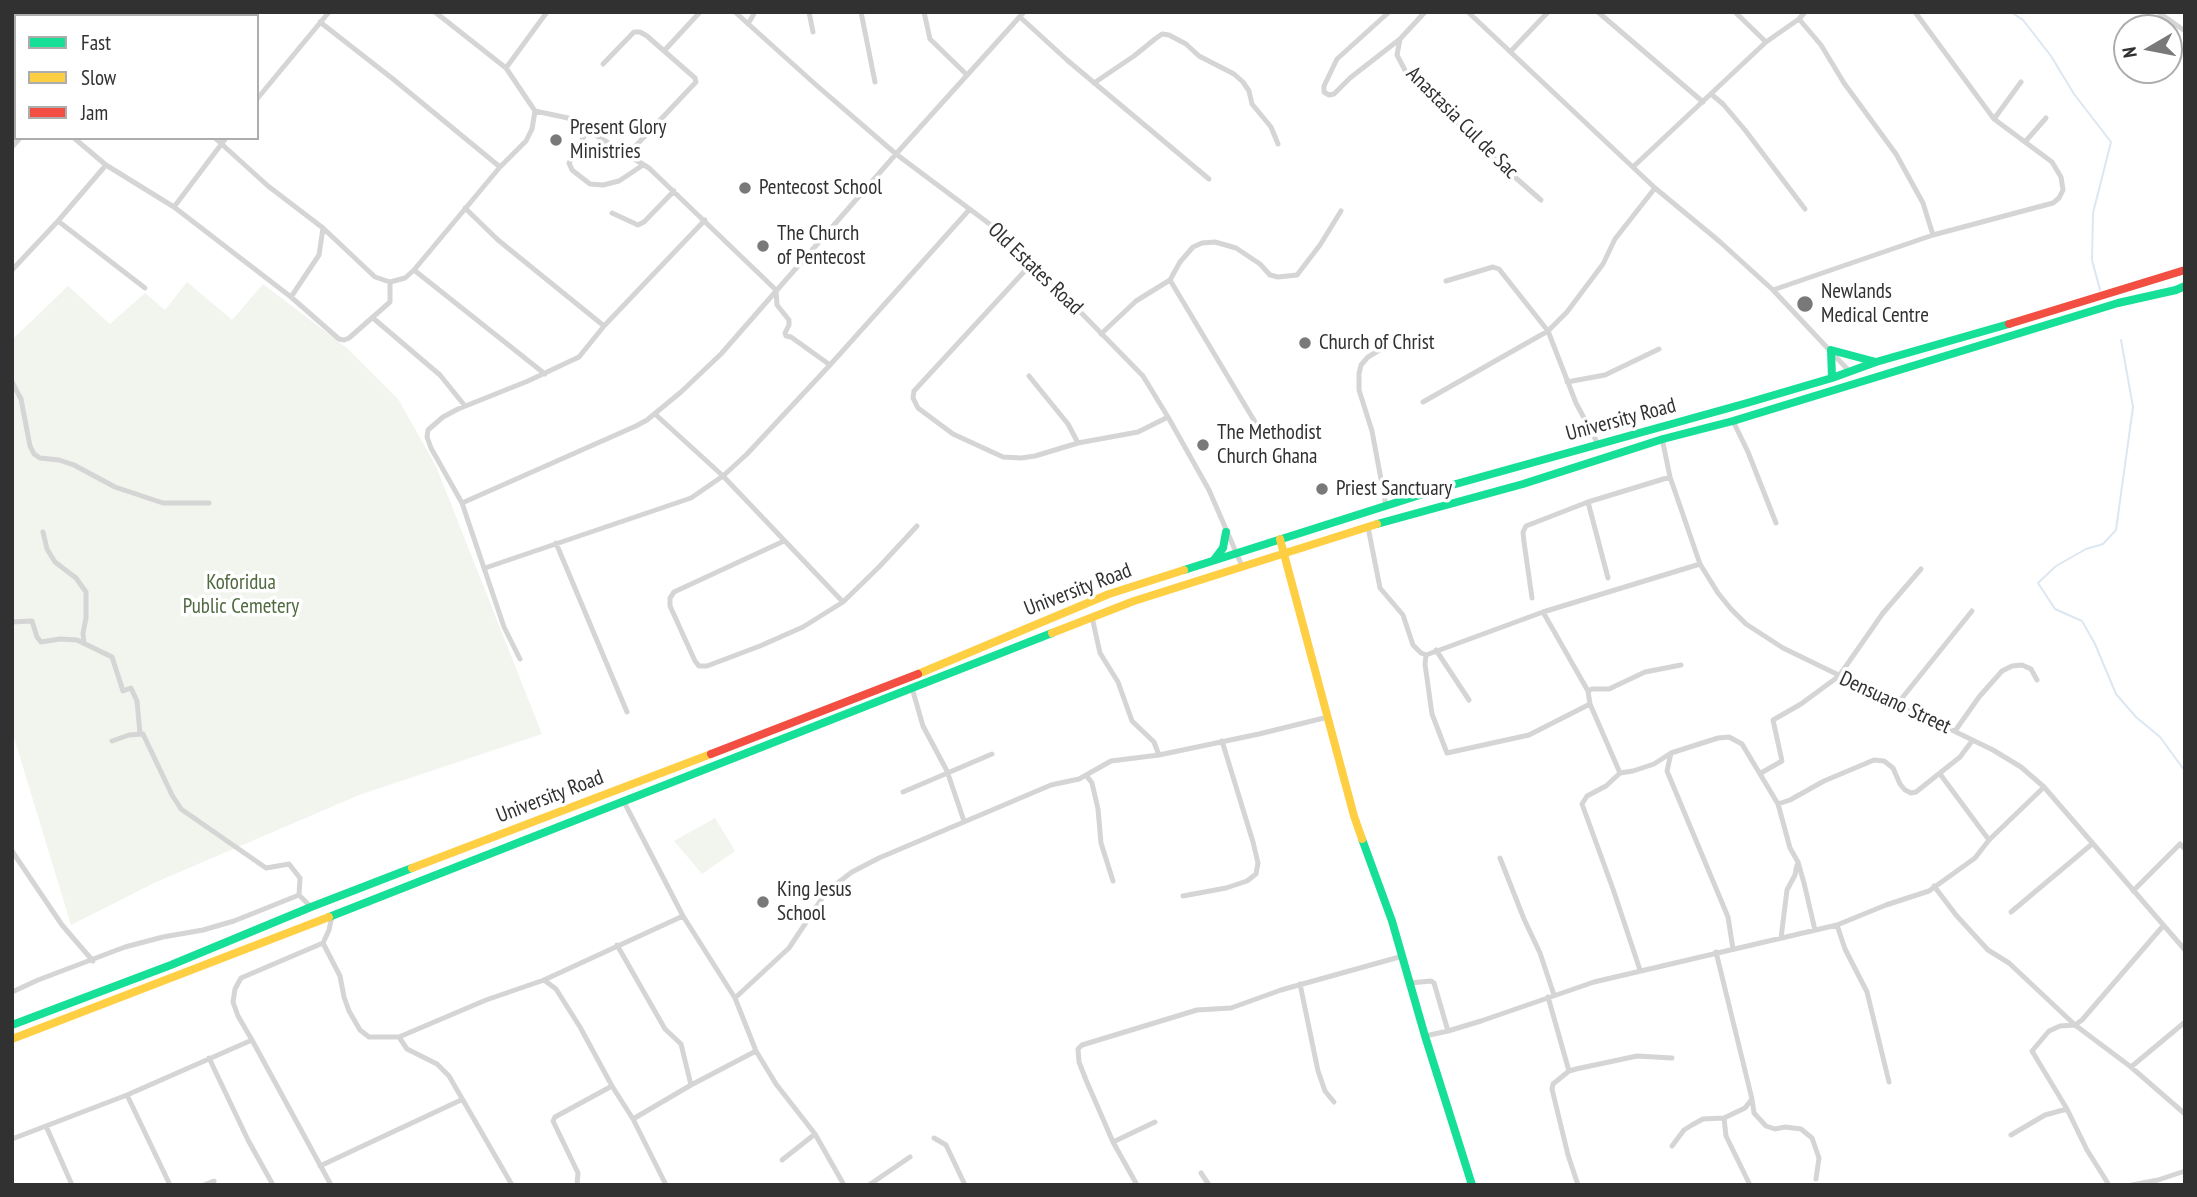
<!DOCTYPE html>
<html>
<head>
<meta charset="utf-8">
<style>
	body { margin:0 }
	#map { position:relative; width:2197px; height:1197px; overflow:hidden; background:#fff; font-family:"PT Sans Narrow",sans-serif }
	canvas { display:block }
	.frame { position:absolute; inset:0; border:14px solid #313131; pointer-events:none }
	.legend { position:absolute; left:14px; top:14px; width:245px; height:126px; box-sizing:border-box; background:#fff; border:2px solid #adadad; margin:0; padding:9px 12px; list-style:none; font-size:21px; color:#313131 }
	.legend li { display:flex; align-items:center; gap:14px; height:35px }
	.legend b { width:35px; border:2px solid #adadad }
	.north { position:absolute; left:2113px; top:14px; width:70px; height:70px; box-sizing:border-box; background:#fff; border:2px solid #adadad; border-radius:50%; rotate:260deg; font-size:19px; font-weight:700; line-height:28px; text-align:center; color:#313131 }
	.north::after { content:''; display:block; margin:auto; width:24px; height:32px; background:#797979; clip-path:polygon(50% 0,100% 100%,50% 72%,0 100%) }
</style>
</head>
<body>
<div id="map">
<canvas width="2197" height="1197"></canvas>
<div class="frame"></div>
<ul class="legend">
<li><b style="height:9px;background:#16e098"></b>Fast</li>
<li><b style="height:9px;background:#ffcf43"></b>Slow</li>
<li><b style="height:9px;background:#f24e42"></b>Jam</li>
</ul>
<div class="north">N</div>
</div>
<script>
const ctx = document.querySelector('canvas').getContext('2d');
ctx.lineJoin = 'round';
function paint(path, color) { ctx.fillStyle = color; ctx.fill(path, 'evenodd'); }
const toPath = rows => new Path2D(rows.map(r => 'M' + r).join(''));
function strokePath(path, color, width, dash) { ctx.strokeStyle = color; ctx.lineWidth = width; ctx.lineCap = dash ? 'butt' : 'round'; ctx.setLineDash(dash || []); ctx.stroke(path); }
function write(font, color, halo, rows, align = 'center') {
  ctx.font = font + ' "PT Sans Narrow",sans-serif'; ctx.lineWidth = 7; ctx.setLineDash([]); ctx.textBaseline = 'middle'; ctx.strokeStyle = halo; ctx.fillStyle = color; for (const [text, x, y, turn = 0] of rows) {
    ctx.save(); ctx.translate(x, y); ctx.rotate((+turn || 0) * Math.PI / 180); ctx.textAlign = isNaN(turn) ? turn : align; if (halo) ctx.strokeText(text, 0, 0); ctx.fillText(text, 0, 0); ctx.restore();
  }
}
const green = toPath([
	[187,282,232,320,263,284,347,348,398,399,436,466,542,734,359,795,154,883,71,925,12,731,12,336,15,337,68,286,110,324,145,293,165,310],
	[715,818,735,851,702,874,674,841]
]);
const stream = toPath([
	[2011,12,2023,20,2051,56,2074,94,2111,142,2093,213,2092,260,2100,290],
	[2121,340,2133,407,2116,530,2103,544,2086,549,2056,566,2038,583,2055,609,2082,621,2095,644,2116,694,2136,717,2160,737,2185,771]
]);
const street = toPath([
	[68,12,69,16],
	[735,12,815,84,896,154,1007,237,1143,376,1168,417,1209,490,1242,566],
	[809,12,813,32],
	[861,12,875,82],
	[924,12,930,39,967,75],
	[1389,12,1337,59,1324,86,1324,92,1329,95,1334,94,1350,78,1400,39,1425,12],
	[1468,12,1655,188,1719,241,1773,290,1850,372],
	[1598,12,1703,102],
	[1735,12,1766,42],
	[2158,12,2185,31],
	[1020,17,1067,60,1209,179],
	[1799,19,1821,45,1844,83,1896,154,1923,203,1933,235],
	[320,22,393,79,500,167],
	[748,24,755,12],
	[1400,39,1397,55,1407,74,1500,164,1541,200],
	[664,51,700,12],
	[1511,51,1548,12],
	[603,64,634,32,640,32,647,36,695,78,696,82,627,155],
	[506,68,547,12],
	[12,83,16,86],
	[1094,83,1134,56,1155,39,1162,34,1169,35,1186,44,1199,56,1234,74,1243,82,1249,91,1252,104,1271,127,1278,144],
	[1711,94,1723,104,1745,130,1805,209],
	[257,99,329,12],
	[535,111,568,118,649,168,776,290,777,305,789,320,789,325,785,333,786,336,791,337,830,365],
	[1994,119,2021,82],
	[588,129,569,163,572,170,590,184,603,185,619,181,643,165],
	[74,138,106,165,174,207,291,297,339,339,344,340,349,338,390,302,390,282],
	[215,138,268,186,323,228,375,277,390,282,405,278,414,270,500,167,526,141,532,129,535,111,506,68,435,12],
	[2025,142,2046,118],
	[12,147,20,138],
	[1633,167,1766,42,1799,19,1805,12],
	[174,207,226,138],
	[465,208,498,240,604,326],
	[612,213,638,225,644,222,674,191],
	[58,221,145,288],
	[1033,262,914,391,913,398,918,408,953,434,1003,457,1021,458,1035,456,1078,443],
	[12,270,58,221,106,165],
	[414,270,545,374],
	[1170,280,1180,262,1193,247,1202,243,1215,242,1236,248,1260,264,1270,275,1278,277,1297,275,1320,245,1341,211],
	[1446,281,1493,267,1499,269,1548,331,1576,403,1598,444],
	[1773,290,1933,235,2053,203,2059,198,2063,190,2061,177,2052,162,1994,119,1915,12],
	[291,297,319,255,323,228],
	[373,318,440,375,465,406],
	[1101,334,1136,301,1170,280,1261,432],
	[1383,348,1368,357,1361,365,1359,374,1359,390,1372,431,1386,506],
	[1029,376,1068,424,1078,443,1138,432,1168,417],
	[12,382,21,399,30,446,34,454,40,458,59,460,74,465,115,487,163,503,209,503],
	[1567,382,1605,375,1659,349],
	[1423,402,1548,331,1567,312,1603,264,1615,239,1655,188],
	[655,414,723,476,843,602],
	[1733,421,1748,452,1776,523],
	[1662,438,1670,477,1700,564,1718,593,1731,609,1746,624,1783,648,1993,750,2021,767,2044,787,2185,950],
	[1588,502,1608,578],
	[462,503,636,426,647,420,681,392,721,354,896,154,1024,12],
	[1368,527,1380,588,1403,615,1413,645,1421,653,1426,655,1543,612,1588,691,1590,704,1620,773],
	[43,532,47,549,55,562,76,578,86,592,86,618,83,633,84,643],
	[784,541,674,592,670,598,670,606,695,661,699,666,707,666,760,646,803,627,843,602,879,567,917,526],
	[556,543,627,712],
	[485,568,691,498,723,476,747,454,830,365,969,210],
	[1532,598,1524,542,1523,532,1526,526,1588,502,1670,477],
	[1543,612,1700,564],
	[1092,617,1100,653,1118,682,1132,721,1154,742,1159,755],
	[12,622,32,621,37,637,41,642,60,639,77,640,112,657,123,691,131,688,137,701,140,734],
	[1436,650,1469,700],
	[1426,655,1425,664,1432,714,1447,753,1529,735,1590,704],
	[520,659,504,627,462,503,431,448,427,437,428,430,443,417,458,409,528,381,579,357,604,326,705,220],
	[912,688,923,726,947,771,964,821],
	[1588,691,1592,689,1609,689,1645,672,1681,665],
	[1898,703,1972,611],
	[1955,731,1979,697,2002,671,2012,666,2022,665,2031,669,2037,680],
	[112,741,129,735,143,734,172,795,181,809,266,868,289,864,300,878,299,895,311,907],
	[1671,753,1667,771,1728,917,1733,949],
	[1761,773,1782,761,1773,720,1801,704,1839,676,1883,613,1921,569],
	[1940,774,1989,840],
	[1086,775,1092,783,1098,809,1101,843,1113,881],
	[903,792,992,754],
	[623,800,683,916,735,998,756,1051,776,1084,815,1134,844,1185],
	[1778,804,1790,800,1824,781,1874,760,1884,761,1893,768,1900,784,1905,790,1911,793,1916,792,1960,757,1972,741],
	[12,851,62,925,93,961],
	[1500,858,1524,919,1540,953,1554,995],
	[1934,886,1956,915,1988,950,2009,963,2075,1025,2131,1067,2185,1114],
	[2133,891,2180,844,2185,849],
	[1183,896,1226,888,1247,881,1256,874,1258,863,1253,842,1222,741],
	[2011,912,2092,844],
	[1837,925,1845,949,1867,992,1889,1082],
	[1781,938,1787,890,1795,875,1797,865],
	[323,943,340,976,344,997,349,1011,360,1030,369,1037,399,1037,407,1049,437,1064,449,1076,512,1185],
	[617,945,665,1029,681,1044,691,1085],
	[1640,970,1613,889,1582,804,1587,796,1606,786,1620,773,1633,771,1654,764,1671,753,1718,738,1729,737,1742,744,1778,804,1790,848,1798,862,1804,883,1815,930],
	[544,980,556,989,580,1027,612,1086,633,1119,666,1185],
	[1410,983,1431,981,1434,983,1448,1031],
	[1300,984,1318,1071,1325,1091,1334,1102],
	[12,992,38,980,125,947,163,937,203,930,234,921,299,895],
	[1548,997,1569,1071],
	[735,998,789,948,827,891,852,872,879,858,1051,785,1079,779,1111,761,1159,755,1259,734,1328,717],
	[1425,1036,1448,1031,1481,1021,1594,982,1837,925,1886,905,1929,891,1975,858,1989,840,2044,787],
	[399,1037,486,1000,544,980,683,916],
	[252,1040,238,1016,233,1002,235,989,241,978,323,943,329,930,332,916],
	[209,1058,248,1140,273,1185],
	[2131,1067,2185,1022],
	[127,1095,170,1185],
	[1752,1099,1754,1113,1766,1126,1775,1129,1785,1127,1801,1129,1812,1138,1819,1158,1816,1179],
	[1724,1118,1726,1136,1750,1185],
	[633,1119,691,1085,756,1051],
	[46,1126,72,1185],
	[2011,1135,2045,1115,2067,1109],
	[934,1138,946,1145,965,1185],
	[12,1139,127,1095,252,1040,331,1185],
	[1113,1142,1155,1122],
	[1672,1146,1684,1130,1692,1125,1703,1119,1724,1118,1745,1108,1752,1099,1716,952],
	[782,1160,815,1134],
	[320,1166,461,1100],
	[1201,1173,1209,1185],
	[204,1185,214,1181],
	[577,1185,578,1173,553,1121,555,1117,612,1086],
	[869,1185,910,1157],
	[1137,1185,1113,1142,1086,1080,1079,1062,1078,1049,1082,1045,1197,1010,1231,1008,1281,990,1403,956],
	[1578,1185,1568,1155,1552,1089,1553,1084,1569,1071,1576,1069,1637,1056,1672,1058],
	[2109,1185,2087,1150,2067,1109,2032,1051,2049,1031,2060,1026,2075,1025,2082,1020,2163,926],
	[2132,1185,2158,1180,2185,1171]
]);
const fast = toPath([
	[1832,378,1831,350,1876,362],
	[1377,524,1523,484,1663,439,1733,421,2118,303,2176,290,2185,286],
	[1214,560,1223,548,1226,532],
	[1184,570,1445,487,1747,403,1832,378,1876,362,2009,324],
	[1362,839,1392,921,1425,1036,1472,1185],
	[329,917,1052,633],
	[12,1025,171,965,311,907,412,868]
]);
const slow = toPath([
	[1280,539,1354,816,1362,839],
	[1052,633,1134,601,1377,524],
	[918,674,1109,594,1184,570],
	[412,868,711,754],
	[12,1039,329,917]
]);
const jam = toPath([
	[2009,324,2185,270],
	[711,754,918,674]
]);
const markers = [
	[556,140,7,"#797979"],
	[745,188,7,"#797979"],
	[763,246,7,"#797979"],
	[1805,304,9,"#797979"],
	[1305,343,7,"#797979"],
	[1203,445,7,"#797979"],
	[1322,489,7,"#797979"],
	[763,902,7,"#797979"]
];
const streetNames = [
	["Anastasia Cul de Sac",1462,123,45],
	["Old Estates Road",1035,269,44],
	["University Road",1621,420,-15],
	["University Road",1078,590,-21],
	["Densuano Street",1895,703,25],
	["University Road",550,797,-21]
];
const poiNames = [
	["Present Glory",570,128],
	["Ministries",570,152],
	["Pentecost School",759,188],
	["The Church",777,234],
	["of Pentecost",777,258],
	["Newlands",1821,292],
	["Medical Centre",1821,316],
	["Church of Christ",1319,343],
	["The Methodist",1217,433],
	["Church Ghana",1217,457],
	["Priest Sanctuary",1336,489],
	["King Jesus",777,890],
	["School",777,914]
];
const parkNames = [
	["Koforidua",241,583],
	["Public Cemetery",241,607]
];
paint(green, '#f1f5ee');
strokePath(stream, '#dce7f1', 2);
strokePath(street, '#d5d5d5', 5);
strokePath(fast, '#16e098', 8);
strokePath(slow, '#ffcf43', 8);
strokePath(jam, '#f24e42', 8);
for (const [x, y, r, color] of markers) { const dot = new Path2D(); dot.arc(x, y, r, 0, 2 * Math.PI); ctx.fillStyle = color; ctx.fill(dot); strokePath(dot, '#fff', 2.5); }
write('21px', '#313131', '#fff', streetNames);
write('21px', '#313131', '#fff', poiNames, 'left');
write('21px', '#506a40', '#fff', parkNames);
</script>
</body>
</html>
